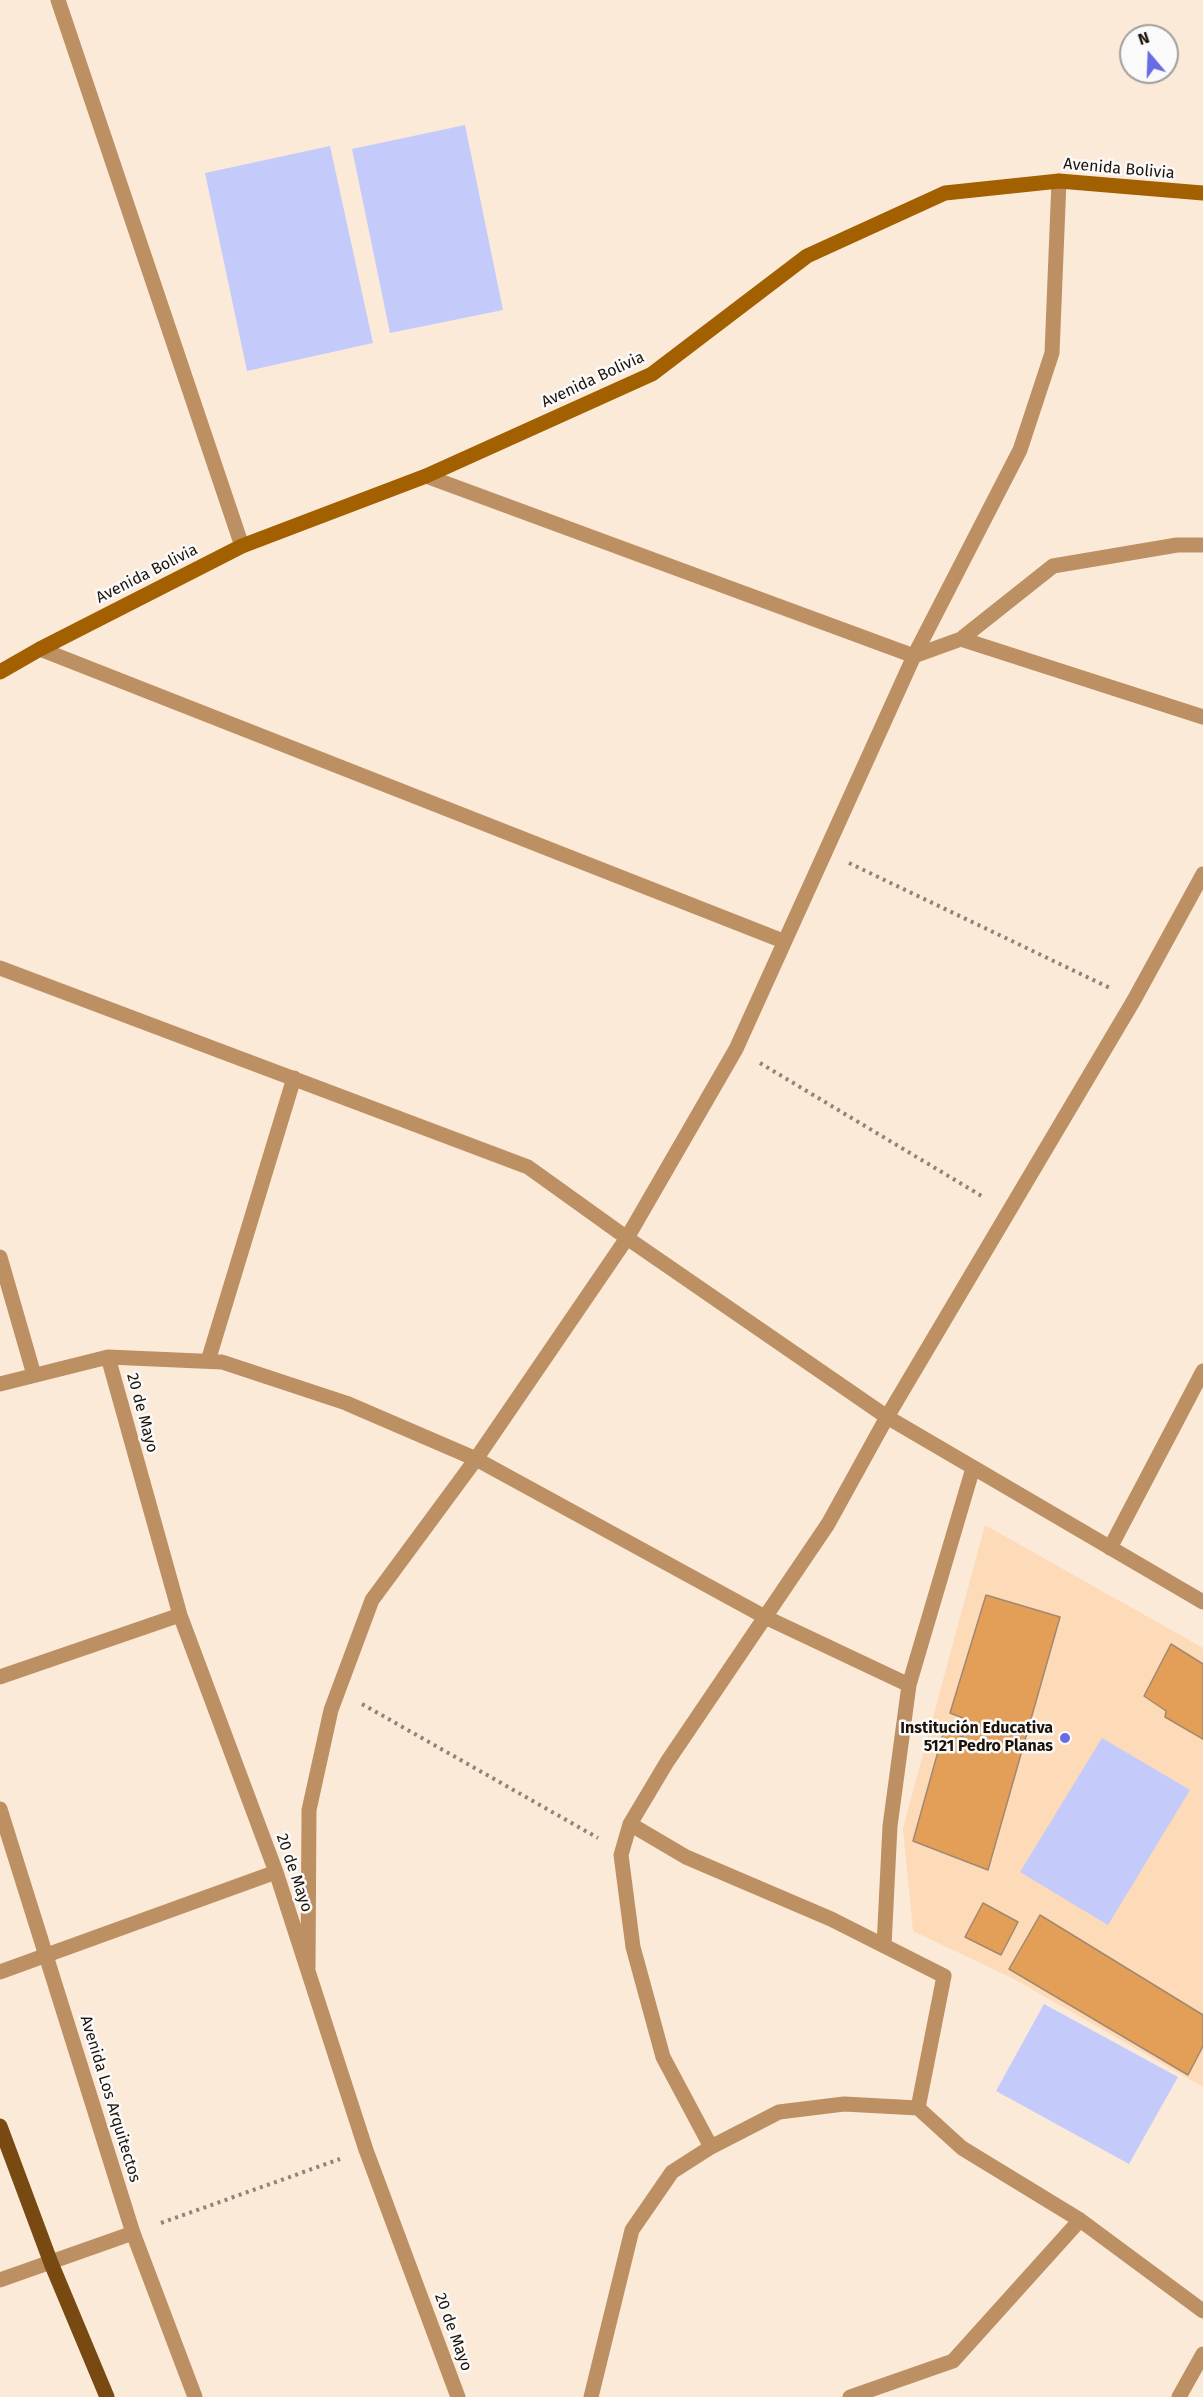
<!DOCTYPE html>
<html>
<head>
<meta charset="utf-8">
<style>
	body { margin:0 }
	#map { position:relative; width:1203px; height:2397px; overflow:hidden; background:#fcead9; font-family:"Fira Sans",sans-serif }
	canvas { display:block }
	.north { position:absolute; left:1119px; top:24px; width:60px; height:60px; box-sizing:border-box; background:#fafafa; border:2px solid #a29e9a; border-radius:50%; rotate:341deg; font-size:16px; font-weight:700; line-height:24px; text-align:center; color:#1d1309 }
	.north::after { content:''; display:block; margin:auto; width:21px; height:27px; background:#676be4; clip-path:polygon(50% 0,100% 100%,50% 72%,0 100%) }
</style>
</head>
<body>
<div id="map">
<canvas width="1203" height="2397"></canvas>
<div class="north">N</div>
</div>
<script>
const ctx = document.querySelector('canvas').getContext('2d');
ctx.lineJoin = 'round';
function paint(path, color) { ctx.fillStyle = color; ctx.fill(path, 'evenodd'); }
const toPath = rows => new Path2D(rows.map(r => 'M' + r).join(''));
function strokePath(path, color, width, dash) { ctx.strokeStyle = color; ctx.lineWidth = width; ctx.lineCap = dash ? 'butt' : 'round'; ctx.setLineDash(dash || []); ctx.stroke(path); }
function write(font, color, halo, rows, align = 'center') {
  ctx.font = font + ' "Fira Sans",sans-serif'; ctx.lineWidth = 5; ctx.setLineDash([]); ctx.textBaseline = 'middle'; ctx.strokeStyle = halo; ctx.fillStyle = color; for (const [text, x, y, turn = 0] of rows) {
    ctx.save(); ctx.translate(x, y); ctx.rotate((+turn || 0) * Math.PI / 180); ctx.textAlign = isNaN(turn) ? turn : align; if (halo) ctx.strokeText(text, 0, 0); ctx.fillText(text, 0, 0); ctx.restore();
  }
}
const built = toPath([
	[985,1525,1203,1648,1203,2087,1014,1979,913,1931,903,1828]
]);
const green = toPath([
	[465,125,503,310,390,333,352,149],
	[330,146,373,343,247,371,205,173],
	[1102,1738,1190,1790,1108,1925,1020,1872],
	[1044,2004,1178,2077,1129,2164,996,2091]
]);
const building = toPath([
	[986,1595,1060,1617,988,1870,913,1841,944,1730,963,1737,968,1720,950,1713,986,1595],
	[1171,1644,1203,1664,1203,1739,1165,1717,1166,1711,1144,1696,1171,1644],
	[983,1903,1018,1922,1001,1955,965,1937,983,1903],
	[1040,1915,1203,2015,1203,2046,1188,2075,1009,1969,1040,1915]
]);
const path = toPath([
	[849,863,1110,988],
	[760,1063,985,1198],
	[362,1704,598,1838],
	[161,2223,340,2159]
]);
const lane = toPath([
	[0,1809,133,2233,195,2397]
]);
const street = toPath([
	[58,0,242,546],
	[426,476,914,656,961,639,1053,566,1177,545,1203,545],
	[961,639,1203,717],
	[40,649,783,941],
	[0,968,528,1167,627,1238,887,1417,1203,1602],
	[0,1257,34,1375],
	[108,1357,180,1615,276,1872,366,2150,458,2397],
	[208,1361,294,1078],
	[0,1384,108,1357,222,1362,346,1403,476,1459,765,1617,909,1685],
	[1110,1548,1203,1371],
	[0,1677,180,1615],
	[630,1824,686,1857,831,1919,944,1976,918,2108],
	[884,1946,890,1826,909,1685,973,1468],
	[308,1968,309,1810,331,1710,372,1600,476,1459,627,1238,736,1049,914,656,1020,450,1052,353,1059,181],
	[0,1972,276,1872],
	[711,2147,663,2057,633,1947,621,1855,630,1824,667,1762,828,1524,887,1417,1134,1000,1203,874],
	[0,2280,133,2233],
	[591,2397,632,2230,672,2172,711,2147,779,2112,844,2104,918,2108,962,2148,1080,2220,1203,2311],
	[850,2397,953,2361,1080,2220],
	[1179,2397,1203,2354]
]);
const secondary = toPath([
	[0,672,40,649,242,546,426,476,652,374,807,256,945,193,1059,181,1203,193]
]);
const primary = toPath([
	[0,2126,51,2263,107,2397]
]);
const markers = [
	[1065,1738,6,"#676be4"]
];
const streetNames = [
	["Avenida Bolivia",1119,169,5],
	["Avenida Bolivia",593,380,-25],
	["Avenida Bolivia",147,574,-27],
	["20 de Mayo",142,1413,75],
	["20 de Mayo",294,1873,71],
	["Avenida Los Arquitectos",110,2099,73],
	["20 de Mayo",453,2332,70]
];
const poiNames = [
	["Institución Educativa",1053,1729],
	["5121 Pedro Planas",1053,1747]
];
paint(built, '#fddab8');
paint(green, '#c4cbfb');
paint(building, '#e39f57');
strokePath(building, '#a3886e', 1.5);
strokePath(path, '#918376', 4, [3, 4.5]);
strokePath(lane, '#bd9063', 15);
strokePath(street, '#bd9063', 15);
strokePath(secondary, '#a26001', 15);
strokePath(primary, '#784a12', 15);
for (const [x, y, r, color] of markers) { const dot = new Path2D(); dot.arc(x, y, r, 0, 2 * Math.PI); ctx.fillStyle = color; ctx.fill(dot); strokePath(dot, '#fafafa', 2); }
write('16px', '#1d1309', '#fafafa', streetNames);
write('bold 16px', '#1d1309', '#fafafa', poiNames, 'right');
</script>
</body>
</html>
